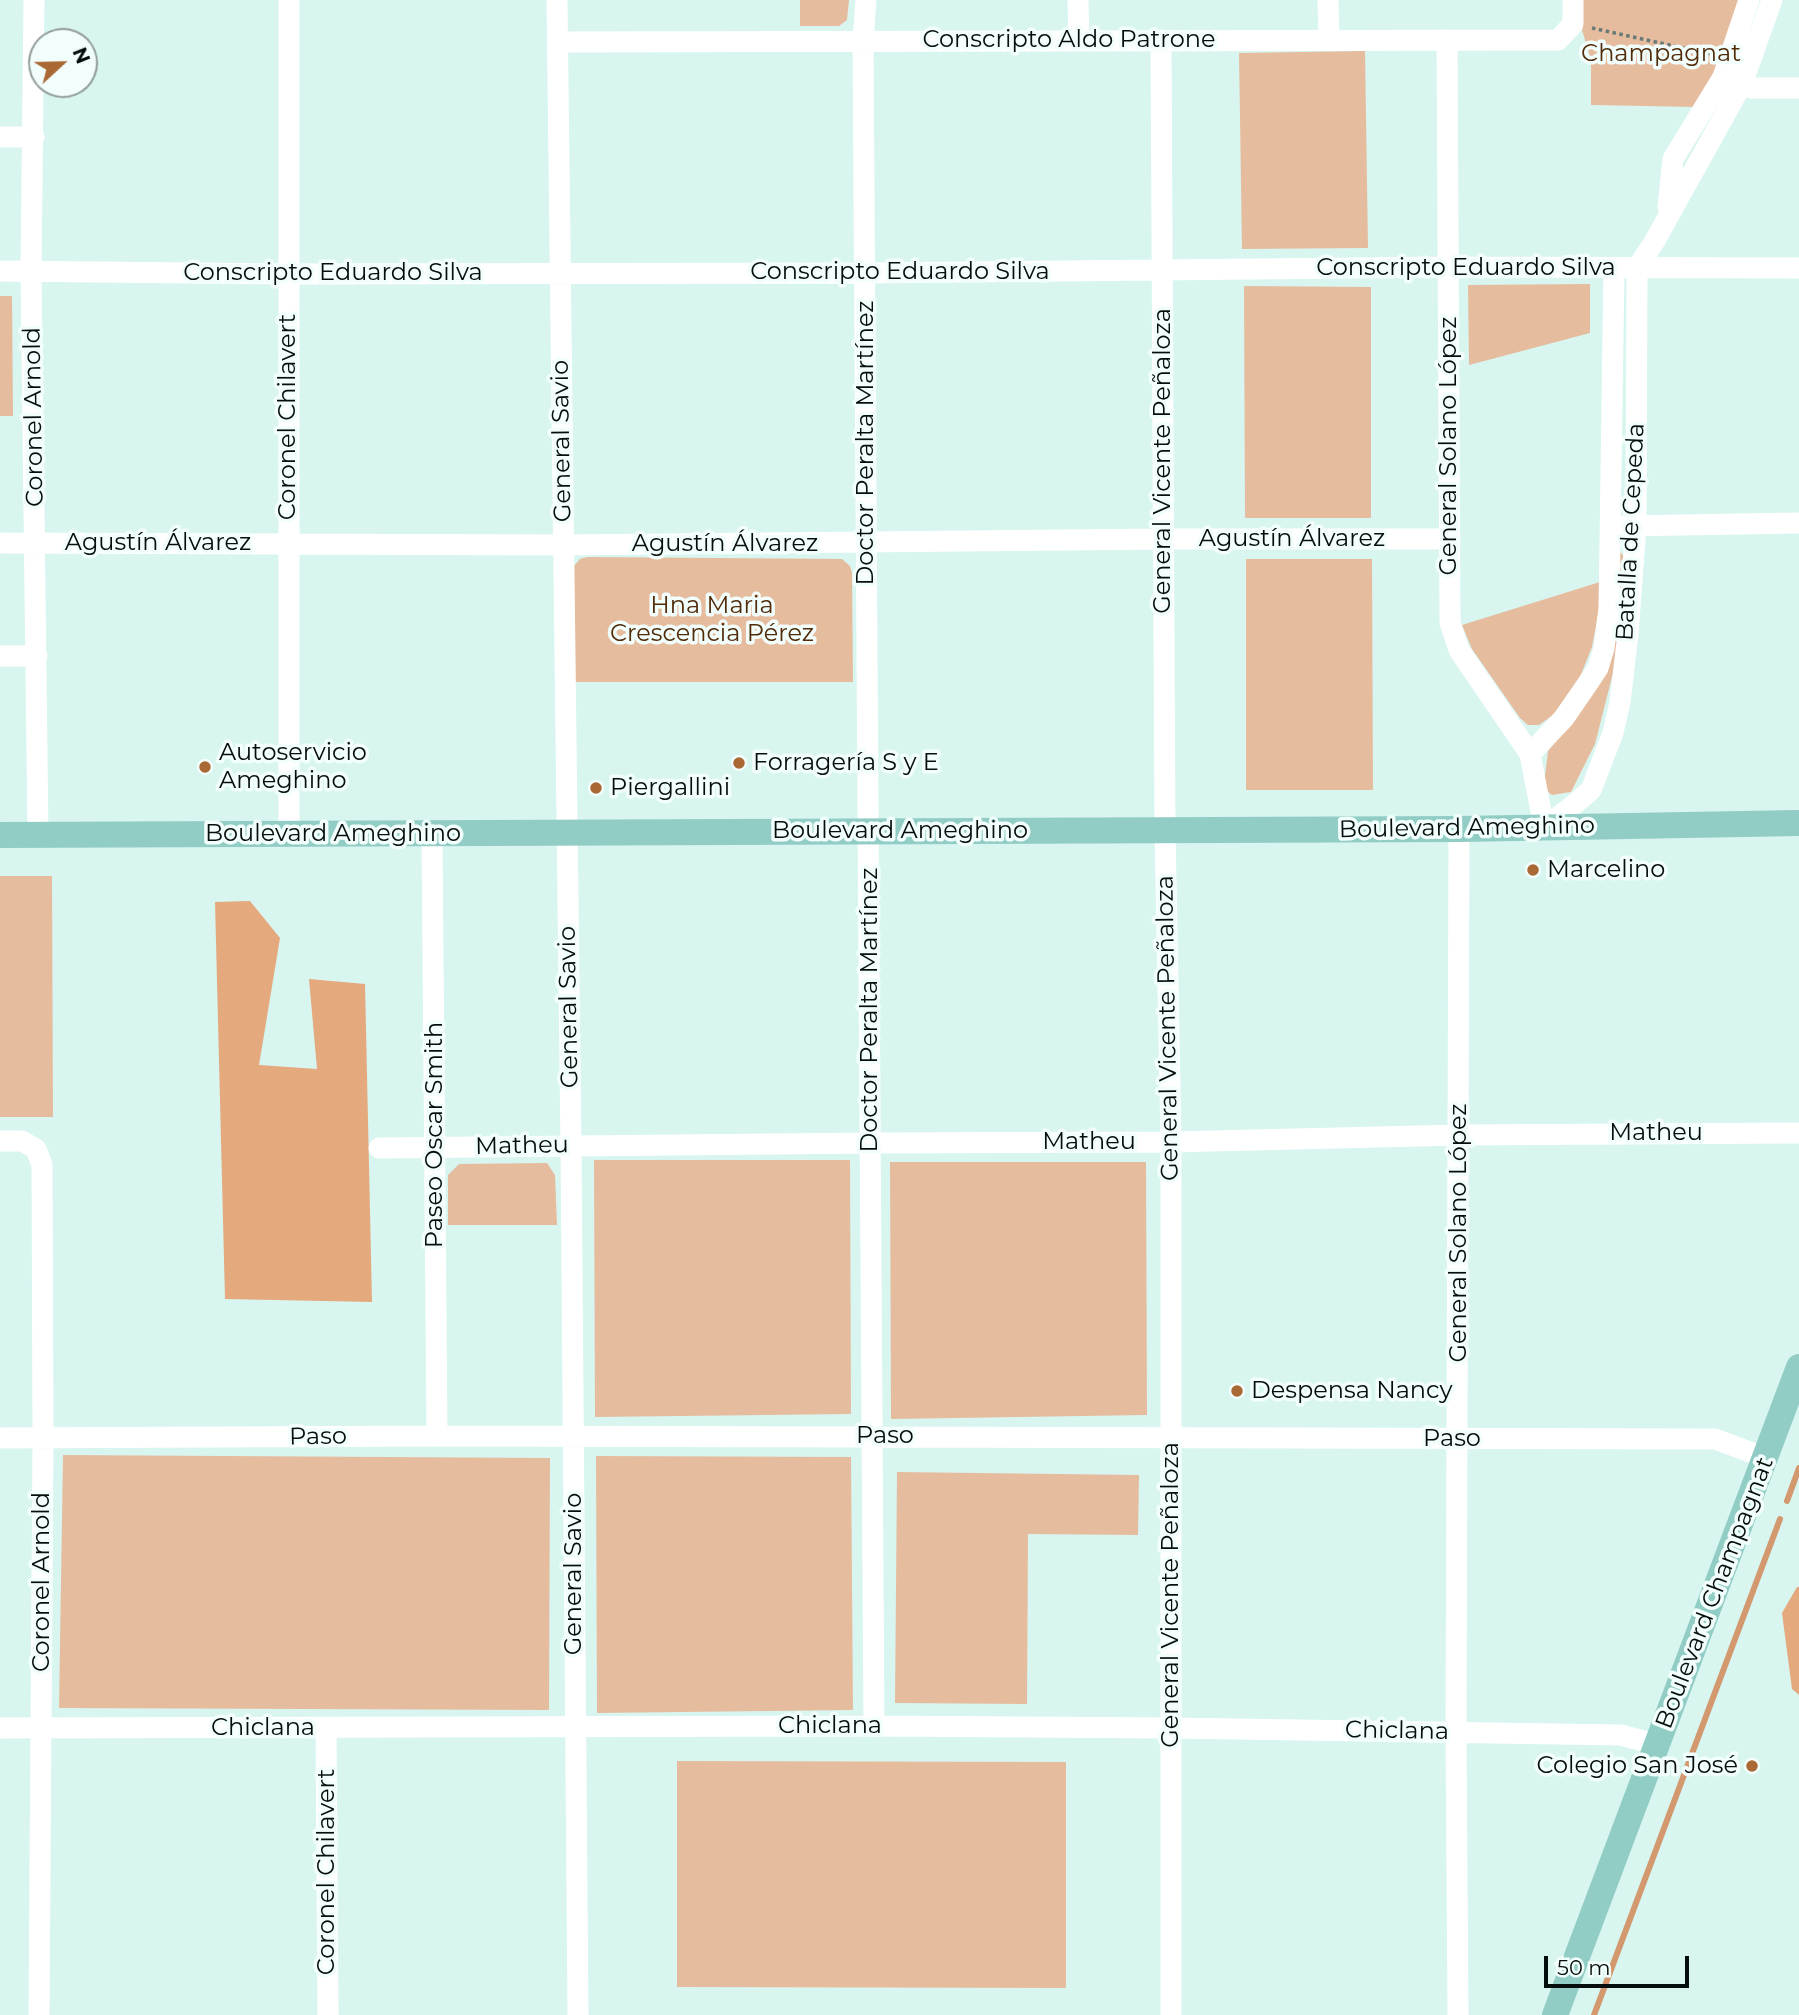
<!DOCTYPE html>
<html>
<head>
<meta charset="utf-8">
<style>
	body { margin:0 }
	#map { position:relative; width:1799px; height:2015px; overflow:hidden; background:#d8f5f0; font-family:Montserrat,sans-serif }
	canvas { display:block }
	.north { position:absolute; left:28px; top:28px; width:70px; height:70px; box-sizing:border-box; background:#f2fefc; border:2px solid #939e9c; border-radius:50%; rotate:68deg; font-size:19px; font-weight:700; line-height:28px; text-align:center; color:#050e0c }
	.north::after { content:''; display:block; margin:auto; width:24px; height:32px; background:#aa6834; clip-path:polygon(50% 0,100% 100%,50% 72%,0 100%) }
	.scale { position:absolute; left:1544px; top:1956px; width:145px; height:32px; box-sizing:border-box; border:4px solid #050e0c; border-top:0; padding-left:9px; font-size:21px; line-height:24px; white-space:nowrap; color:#050e0c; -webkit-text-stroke:5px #f2fefc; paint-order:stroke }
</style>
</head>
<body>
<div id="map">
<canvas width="1799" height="2015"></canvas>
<div class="north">N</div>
<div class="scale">50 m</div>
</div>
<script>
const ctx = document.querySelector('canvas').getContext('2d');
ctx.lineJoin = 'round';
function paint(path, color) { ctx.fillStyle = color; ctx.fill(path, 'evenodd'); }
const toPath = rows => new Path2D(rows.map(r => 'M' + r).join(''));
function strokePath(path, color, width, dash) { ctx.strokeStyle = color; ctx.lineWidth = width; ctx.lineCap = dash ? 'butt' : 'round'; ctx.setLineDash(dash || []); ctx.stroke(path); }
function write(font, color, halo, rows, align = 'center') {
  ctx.font = font + ' Montserrat,sans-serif'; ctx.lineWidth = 7; ctx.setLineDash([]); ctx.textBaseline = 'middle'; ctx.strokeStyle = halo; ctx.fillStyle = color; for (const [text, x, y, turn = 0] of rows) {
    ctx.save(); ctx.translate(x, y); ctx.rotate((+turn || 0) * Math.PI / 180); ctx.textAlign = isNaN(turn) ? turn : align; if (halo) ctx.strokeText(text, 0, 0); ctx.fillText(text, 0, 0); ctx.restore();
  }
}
const green = toPath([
	[800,0,849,0,847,20,839,26,800,26],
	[1582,0,1739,0,1721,58,1696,107,1591,105,1591,60,1582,30],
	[1365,51,1368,248,1242,249,1239,53],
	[1590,284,1590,333,1469,365,1468,285],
	[1244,286,1371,287,1371,518,1245,518],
	[0,296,12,296,13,416,0,416],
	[1620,552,1623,555,1623,596,1613,673,1595,744,1571,792,1552,795,1548,792,1544,784,1548,751,1582,707],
	[587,557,842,559,850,566,852,573,853,682,572,682,573,567,580,559],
	[1246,559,1372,559,1373,790,1246,790],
	[1600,582,1600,605,1592,647,1580,677,1553,715,1539,725,1528,725,1520,718,1472,649,1462,625],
	[0,876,52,876,53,1117,0,1117],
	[594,1160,850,1160,851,1414,595,1417],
	[890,1162,1146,1162,1147,1415,891,1419],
	[547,1163,555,1175,557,1225,448,1225,448,1175,459,1164],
	[63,1455,550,1458,549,1710,59,1708],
	[596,1456,851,1457,853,1710,597,1713],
	[897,1472,1139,1475,1138,1535,1028,1534,1027,1704,895,1703],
	[677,1761,1066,1762,1066,1988,677,1987]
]);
const forest = toPath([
	[250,901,280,938,259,1065,317,1069,309,979,365,984,372,1302,225,1299,215,902],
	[1797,1587,1799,1587,1799,1695,1792,1689,1782,1613]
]);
const stream = toPath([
	[1787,1501,1799,1468],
	[1594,2015,1780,1519]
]);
const path = toPath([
	[1592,28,1711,54]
]);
const minor = toPath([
	[34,0,31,271,38,835],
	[289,0,289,834],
	[557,0,571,1146,578,2015],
	[866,0,863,40,874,1726],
	[1078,0,1079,40],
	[1328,0,1329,40],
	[1161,40,1165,830,1171,1142,1171,2015],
	[1447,40,1450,623,1459,650,1530,754,1544,827,1570,808,1591,790,1613,733,1620,702,1628,634,1636,526,1637,268,1653,244,1742,84,1772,0],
	[557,42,1558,40,1573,24,1573,0],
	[1729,79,1751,88,1799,88],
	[0,137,34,137],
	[1668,207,1673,159,1723,77,1749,0],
	[0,271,289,274,866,273,1449,267,1799,268],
	[1623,526,1799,523],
	[0,543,563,545,1165,539,1450,539],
	[0,656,37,656],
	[1530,754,1564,718,1586,686,1598,668,1604,648,1609,608,1614,268],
	[432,834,437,1436],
	[0,1141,22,1141,36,1149,42,1165,43,1439,39,2015],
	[379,1148,871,1143,1171,1142,1460,1135,1799,1133],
	[0,1438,437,1436,1715,1439,1766,1458],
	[0,1728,874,1726,1172,1728,1621,1735,1658,1745],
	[326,1728,328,2015],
	[1458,2015,1456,1732,1459,829]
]);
const major = toPath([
	[0,835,1459,829,1799,823],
	[1555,2015,1799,1367]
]);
const markers = [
	[739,763,7,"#aa6834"],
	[205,767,7,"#aa6834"],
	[596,788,7,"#aa6834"],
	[1533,870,7,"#aa6834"],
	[1237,1391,7,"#aa6834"],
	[1752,1766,7,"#aa6834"]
];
const streetNames = [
	["Conscripto Aldo Patrone",1069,40],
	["Conscripto Eduardo Silva",1466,268],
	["Conscripto Eduardo Silva",900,272],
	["Conscripto Eduardo Silva",333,273],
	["Coronel Arnold",34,417,-91],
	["Coronel Chilavert",288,417,-90],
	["General Savio",562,441,-91],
	["Doctor Peralta Martínez",866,443,-90],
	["General Solano López",1449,446,-90],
	["General Vicente Peñaloza",1163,461,-90],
	["Batalla de Cepeda",1631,532,-87],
	["Agustín Álvarez",1292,539],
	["Agustín Álvarez",158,543],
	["Agustín Álvarez",725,544],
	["Boulevard Ameghino",1467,828,-1],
	["Boulevard Ameghino",900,831],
	["Boulevard Ameghino",333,834],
	["General Savio",569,1007,-91],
	["Doctor Peralta Martínez",870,1010,-90],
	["General Vicente Peñaloza",1168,1028,-91],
	["Matheu",1656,1133],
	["Paseo Oscar Smith",435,1135,-90],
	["Matheu",1089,1142],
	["Matheu",522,1146,-1],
	["General Solano López",1459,1233,-90],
	["Paso",885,1436],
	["Paso",318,1437,-1],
	["Paso",1452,1439],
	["General Savio",574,1574,-90],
	["Coronel Arnold",42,1582,-90],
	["Boulevard Champagnat",1715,1593,-69],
	["General Vicente Peñaloza",1171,1595,-90],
	["Chiclana",830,1726],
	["Chiclana",263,1728],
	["Chiclana",1397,1731,1],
	["Coronel Chilavert",327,1872,-90]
];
const parkNames = [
	["Champagnat",1661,54],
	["Hna Maria",712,606],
	["Crescencia Pérez",712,634]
];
const poiNames = [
	["Autoservicio",219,753],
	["Ameghino",219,781],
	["Forragería S y E",753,763],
	["Piergallini",610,788],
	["Marcelino",1547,870],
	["Despensa Nancy",1251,1391],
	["Colegio San José",1738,1766,"right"]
];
paint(green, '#e6bc9f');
paint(forest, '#e5a97e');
strokePath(stream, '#d4986e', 6);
strokePath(path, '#687a77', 3.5, [3.5, 3.5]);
strokePath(minor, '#fff', 21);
strokePath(major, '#91ccc5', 26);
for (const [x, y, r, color] of markers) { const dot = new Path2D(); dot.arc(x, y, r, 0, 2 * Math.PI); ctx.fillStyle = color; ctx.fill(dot); strokePath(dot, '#f2fefc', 2.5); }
write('24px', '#050e0c', '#f2fefc', streetNames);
write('24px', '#512a08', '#f2fefc', parkNames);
write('24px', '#050e0c', '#f2fefc', poiNames, 'left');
</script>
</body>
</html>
